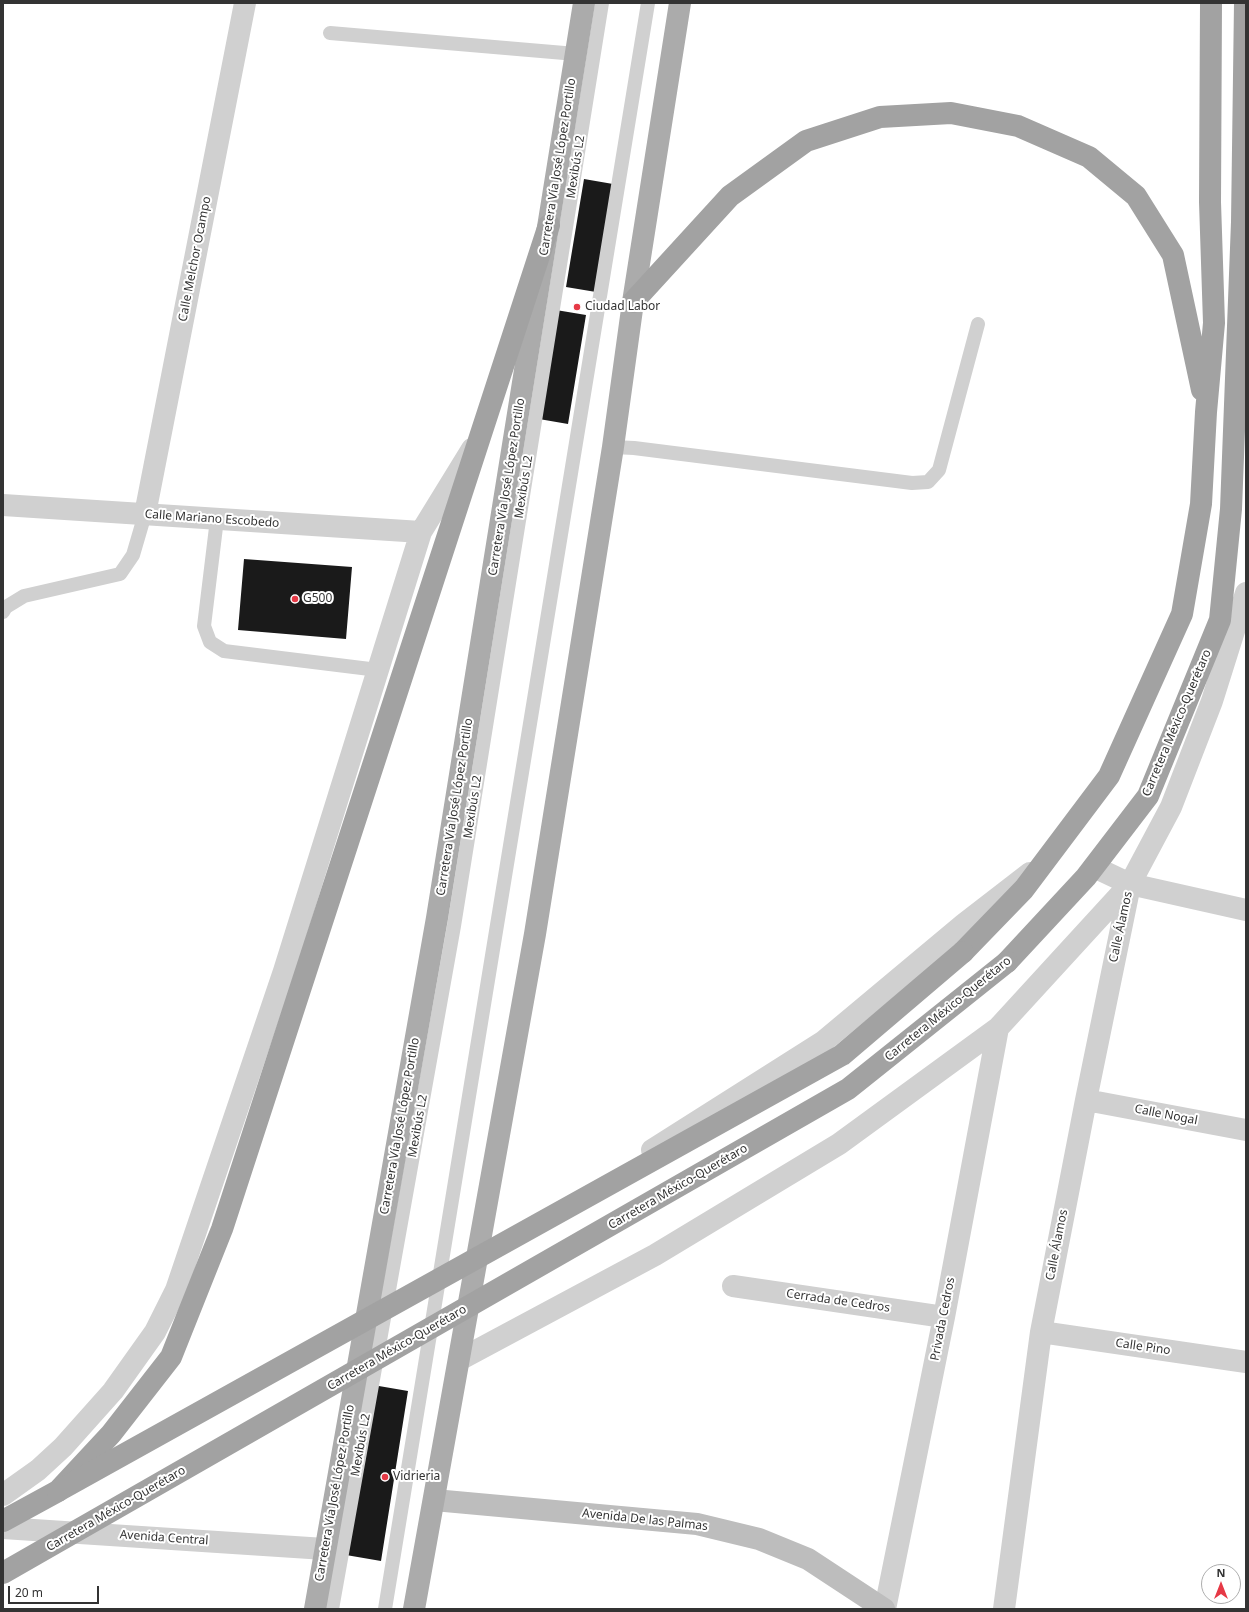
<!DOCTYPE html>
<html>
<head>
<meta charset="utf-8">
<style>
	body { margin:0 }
	#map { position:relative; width:1249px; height:1612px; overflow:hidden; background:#fff; font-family:"Noto Sans",sans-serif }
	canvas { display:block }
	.frame { position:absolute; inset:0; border:4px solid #333; pointer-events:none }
	.north { position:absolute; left:1201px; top:1564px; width:40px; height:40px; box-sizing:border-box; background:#fff; border:1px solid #adadad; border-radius:50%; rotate:0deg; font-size:11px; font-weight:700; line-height:16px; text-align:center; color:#333 }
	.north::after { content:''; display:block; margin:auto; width:14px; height:18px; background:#e63946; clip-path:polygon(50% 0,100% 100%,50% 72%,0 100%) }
	.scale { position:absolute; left:8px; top:1586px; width:91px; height:18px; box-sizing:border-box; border:2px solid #333; border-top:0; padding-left:5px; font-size:12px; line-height:14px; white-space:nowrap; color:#333; -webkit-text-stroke:3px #fff; paint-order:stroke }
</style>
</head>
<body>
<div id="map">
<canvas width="1249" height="1612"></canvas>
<div class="frame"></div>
<div class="north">N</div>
<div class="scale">20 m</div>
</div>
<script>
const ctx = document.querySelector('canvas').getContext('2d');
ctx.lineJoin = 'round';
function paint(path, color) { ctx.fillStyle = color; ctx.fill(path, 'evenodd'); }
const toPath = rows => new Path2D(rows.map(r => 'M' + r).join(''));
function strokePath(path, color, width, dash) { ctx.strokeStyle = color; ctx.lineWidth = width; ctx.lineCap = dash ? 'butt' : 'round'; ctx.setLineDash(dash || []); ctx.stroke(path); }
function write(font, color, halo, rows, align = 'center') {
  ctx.font = font + ' "Noto Sans",sans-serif'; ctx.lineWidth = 4; ctx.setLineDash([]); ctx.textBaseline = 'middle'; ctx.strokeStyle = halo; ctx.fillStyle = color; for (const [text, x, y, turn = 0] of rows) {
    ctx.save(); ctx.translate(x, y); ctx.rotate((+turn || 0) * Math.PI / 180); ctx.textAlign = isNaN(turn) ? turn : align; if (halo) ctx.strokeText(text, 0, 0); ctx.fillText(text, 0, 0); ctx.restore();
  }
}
const building = toPath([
	[584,179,613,184,596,292,566,287],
	[556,310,586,315,568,424,539,419],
	[244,559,352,567,346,639,238,630],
	[373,1385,408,1391,381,1561,346,1555]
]);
const service = toPath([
	[330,33,576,54],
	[613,447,634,448,912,483,928,482,939,470,978,324],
	[217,519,204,626,210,642,224,651,378,670],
	[3,612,6,607,24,596,120,574,133,555,145,514],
	[332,1609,454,926,602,3],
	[385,1609,648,3]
]);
const minor = toPath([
	[3,505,421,532],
	[145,514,245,3],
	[1094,867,1130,884,1246,910],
	[1086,1100,1246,1130],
	[652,1150,824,1041,964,924,1030,873],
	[733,1286,944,1317],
	[1041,1332,1246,1362],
	[459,1360,655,1255,839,1144,998,1028,1130,884,1171,807,1212,701,1246,593],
	[3,1495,38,1470,63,1447,113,1391,155,1332,176,1290,284,971,421,532,472,449],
	[885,1609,944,1317,998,1028],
	[1004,1609,1041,1332,1086,1100,1130,885]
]);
const tertiary = toPath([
	[3,1528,325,1549]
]);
const secondary = toPath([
	[434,1500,697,1524,759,1539,808,1559,884,1609]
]);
const primary = toPath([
	[315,1609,437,918,584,3],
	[414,1609,535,934,613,447,633,302,680,3]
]);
const trunk = toPath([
	[633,302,730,196,806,141,880,117,951,113,1018,126,1089,157,1136,196,1173,255,1202,390],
	[963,952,1024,889,1109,776,1182,614,1201,504,1206,412,1214,323,1210,202,1211,3],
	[1007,962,1086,877,1148,796,1220,620,1231,509,1242,222,1245,3],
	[3,1521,58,1491,111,1434,171,1357,222,1229,549,225]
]);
const trunkBridge = toPath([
	[58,1491,842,1055,963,952],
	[3,1573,848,1089,1007,962]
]);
const markers = [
	[577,307,4,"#e63946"],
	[295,599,4,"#e63946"],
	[385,1477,4,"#e63946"]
];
const streetNames = [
	["Carretera Vía José López Portillo",558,167,-81],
	["Mexibús L2",576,167,-81],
	["Calle Melchor Ocampo",195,259,-79],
	["Carretera Vía José López Portillo",507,487,-81],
	["Mexibús L2",524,487,-81],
	["Calle Mariano Escobedo",212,519,4],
	["Carretera México-Querétaro",1177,723,-67],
	["Carretera Vía José López Portillo",455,807,-81],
	["Mexibús L2",473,807,-81],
	["Calle Álamos",1121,927,-78],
	["Carretera México-Querétaro",948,1009,-39],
	["Calle Nogal",1166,1115,11],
	["Carretera Vía José López Portillo",400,1126,-80],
	["Mexibús L2",418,1126,-80],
	["Carretera México-Querétaro",678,1187,-30],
	["Calle Álamos",1057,1245,-79],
	["Cerrada de Cedros",838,1301,8],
	["Privada Cedros",943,1319,-79],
	["Calle Pino",1143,1347,8],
	["Carretera México-Querétaro",397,1348,-30],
	["Mexibús L2",361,1445,-80],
	["Carretera Vía José López Portillo",335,1493,-80],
	["Carretera México-Querétaro",116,1509,-30],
	["Avenida De las Palmas",645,1520,6],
	["Avenida Central",164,1538,4]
];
const poiNames = [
	["Ciudad Labor",585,307],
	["G500",303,599],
	["Vidrieria",393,1477]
];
paint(building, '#1a1a1a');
strokePath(service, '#d0d0d0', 14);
strokePath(minor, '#d0d0d0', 22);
strokePath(tertiary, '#d0d0d0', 22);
strokePath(secondary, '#bdbdbd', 22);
strokePath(primary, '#ababab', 22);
strokePath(trunk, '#a2a2a2', 22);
strokePath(trunkBridge, '#a2a2a2', 22);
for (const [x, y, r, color] of markers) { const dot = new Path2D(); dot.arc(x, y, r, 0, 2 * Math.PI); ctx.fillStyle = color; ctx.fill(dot); strokePath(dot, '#fff', 1.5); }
write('12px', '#333', '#fff', streetNames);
write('12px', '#333', '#fff', poiNames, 'left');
</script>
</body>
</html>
